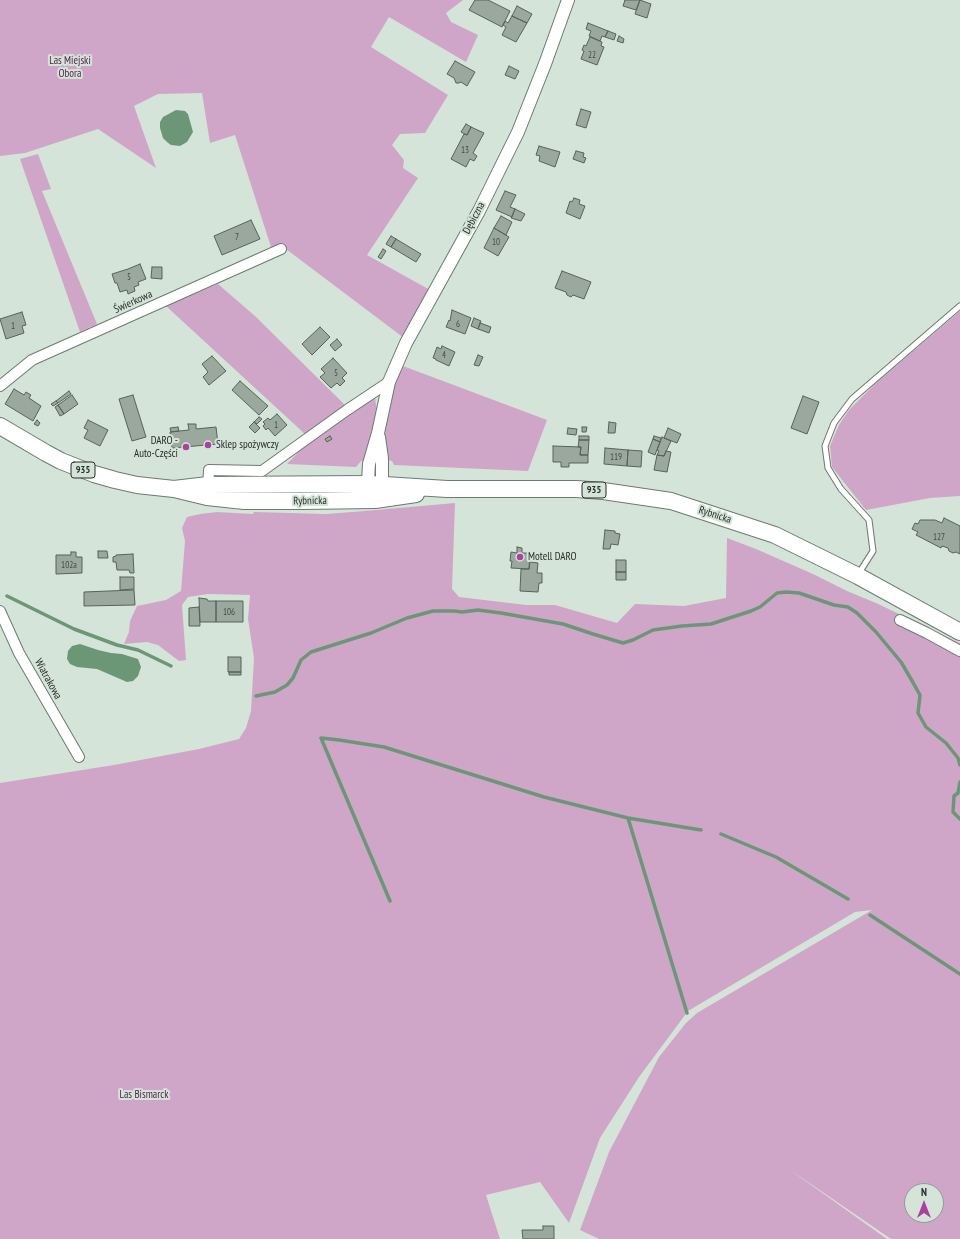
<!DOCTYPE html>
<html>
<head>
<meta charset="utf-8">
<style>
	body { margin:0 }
	#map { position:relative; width:960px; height:1239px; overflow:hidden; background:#d5e4d8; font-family:"PT Sans Narrow",sans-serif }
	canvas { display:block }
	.north { position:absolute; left:904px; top:1183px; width:40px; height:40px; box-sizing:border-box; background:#d5e4d8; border:1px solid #909b92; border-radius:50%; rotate:0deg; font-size:11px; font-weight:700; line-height:16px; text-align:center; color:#282d29 }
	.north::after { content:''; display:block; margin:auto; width:14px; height:18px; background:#ab40a0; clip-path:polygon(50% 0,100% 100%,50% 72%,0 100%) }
</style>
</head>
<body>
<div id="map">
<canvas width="960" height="1239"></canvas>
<div class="north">N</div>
</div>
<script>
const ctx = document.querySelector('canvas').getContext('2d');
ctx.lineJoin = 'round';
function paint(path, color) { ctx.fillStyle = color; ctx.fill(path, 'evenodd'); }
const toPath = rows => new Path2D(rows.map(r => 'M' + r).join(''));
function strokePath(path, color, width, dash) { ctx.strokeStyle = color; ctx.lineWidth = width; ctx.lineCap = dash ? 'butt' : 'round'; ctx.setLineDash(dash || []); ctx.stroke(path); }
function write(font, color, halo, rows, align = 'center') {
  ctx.font = font + ' "PT Sans Narrow",sans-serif'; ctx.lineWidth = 4; ctx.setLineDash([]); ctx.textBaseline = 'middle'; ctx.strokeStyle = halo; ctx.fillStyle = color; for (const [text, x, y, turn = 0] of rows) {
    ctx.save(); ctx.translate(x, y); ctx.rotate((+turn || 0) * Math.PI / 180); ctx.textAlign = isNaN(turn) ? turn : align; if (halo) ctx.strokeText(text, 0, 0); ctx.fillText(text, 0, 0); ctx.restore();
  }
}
const green = toPath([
	[0,0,463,0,446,13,451,22,478,35,466,62,389,17,371,47,448,95,425,133,400,134,392,145,404,160,403,168,418,178,367,255,430,290,404,338,282,246,271,247,235,135,210,143,202,93,158,94,134,106,156,168,98,129,25,153,0,156],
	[38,154,51,189,42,191,97,324,80,332,20,159],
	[218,284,255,316,347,407,306,435,166,306],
	[960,311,960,496,930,498,866,510,832,467,830,446,839,425,849,410,876,383],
	[403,366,547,420,528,471,394,465,392,461,387,460,385,427,394,385],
	[375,397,377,413,366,461,361,461,356,467,287,464,309,441],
	[455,503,452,589,459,597,526,605,555,605,617,623,635,604,684,606,726,598,727,538,756,549,813,574,847,591,876,603,960,643,960,1239,891,1239,786,1167,887,1239,599,1239,580,1230,609,1152,659,1057,686,1023,697,1013,872,910,855,912,688,1011,639,1077,600,1138,569,1223,540,1182,486,1195,500,1239,0,1239,0,783,114,765,199,749,239,739,246,728,251,711,254,658,248,619,250,595,208,594,188,597,182,605,186,660,179,661,158,645,147,642,124,644,129,632,130,621,137,606,166,600,181,591,185,541,182,528,187,517,200,514,217,512,253,514,254,512,326,514,365,511],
	[912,1191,936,1191,936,1215,912,1215]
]);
const water = toPath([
	[176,110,185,111,188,114,193,132,187,142,180,146,171,145,167,142,163,138,160,128,160,122,163,117],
	[80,644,98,650,111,653,122,654,138,659,141,667,138,676,133,681,127,682,97,669,77,667,70,664,67,659,68,651,72,646]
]);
const stream = toPath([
	[7,596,74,629,117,645,138,650,171,666],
	[256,696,275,692,287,685,293,678,301,660,311,652,371,633,407,618,433,611,454,611,462,612,478,610,501,613,563,624,593,634,623,643,633,640,653,630,682,626,711,624,751,611,760,607,777,593,786,592,799,593,834,605,848,607,857,613,876,632,901,662,911,679,920,695,918,713,926,727,946,743,958,758,960,765],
	[960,782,958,793,954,796,953,812,960,819],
	[628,818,687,1013],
	[721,834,776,857,848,899],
	[390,901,321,738,339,740,384,747,544,797,628,818,701,830],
	[870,915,960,974]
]);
const building = toPath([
	[475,0,488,0,510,11,502,27,469,10,475,0],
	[625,0,640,0,636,10,623,6,625,0],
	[640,0,651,4,647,18,635,14,640,0],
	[517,6,532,14,527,23,512,16,517,6],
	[512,16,527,23,516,42,502,35,506,27,503,25,505,21,508,23,512,16],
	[588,23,608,31,605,37,602,36,600,41,589,36,591,31,586,29,588,23],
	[608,31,616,34,614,40,605,37,608,31],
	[619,36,624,39,623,43,617,41,619,36],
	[590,37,602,42,601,46,604,47,597,65,581,59,584,51,582,50,584,45,586,46,590,37],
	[455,61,475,72,467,86,461,82,459,83,456,83,454,78,447,74,455,61],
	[509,66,519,71,515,79,505,75,509,66],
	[581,109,591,112,586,128,576,125,581,109],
	[466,124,471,127,467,135,461,132,466,124],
	[471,127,484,133,473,153,477,156,474,161,470,159,466,167,451,159,464,134,467,135,471,127],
	[539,146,560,152,555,167,539,161,540,156,536,155,539,146],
	[576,151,584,153,583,157,586,158,584,163,573,159,576,151],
	[505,191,516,195,510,207,515,209,512,217,496,210,505,191],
	[574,198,580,200,579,204,585,206,580,219,566,213,570,201,572,202,574,198],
	[515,209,525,214,521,221,511,218,515,209],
	[501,216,512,222,506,235,494,228,501,216],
	[251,220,260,239,222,255,214,236,251,220],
	[494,228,509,237,498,256,484,248,494,228],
	[391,236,396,239,391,247,386,244,391,236],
	[396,239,421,254,416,262,391,247,396,239],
	[383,249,386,251,381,259,378,257,383,249],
	[140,264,146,279,138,282,139,285,134,287,135,291,128,294,127,290,120,292,117,283,115,283,112,274,128,269,140,264],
	[152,267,162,267,162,279,151,278,152,267],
	[562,271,591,282,584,299,573,295,571,297,567,295,566,292,555,288,562,271],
	[452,310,471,318,465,334,446,327,449,320,450,321,452,310],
	[22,312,26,325,22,326,24,333,6,339,0,319,22,312],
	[474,318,481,321,478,329,471,326,474,318],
	[480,323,491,327,489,333,478,329,480,323],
	[320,327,330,337,312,355,302,344,320,327],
	[337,339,342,345,335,351,330,345,337,339],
	[442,346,455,352,449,366,436,360,436,359,433,358,437,347,441,349,442,346],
	[478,355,483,357,479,366,474,365,478,355],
	[212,356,226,371,209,385,203,377,208,372,202,364,212,356],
	[333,358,347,373,342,378,345,381,340,386,337,383,331,388,320,377,325,373,321,369,333,358],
	[240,381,268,406,259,415,232,390,240,381],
	[14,389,24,395,26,392,31,395,29,398,41,406,33,421,5,404,14,389],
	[69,391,71,394,58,403,56,401,69,391],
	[72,395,78,404,64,414,58,405,72,395],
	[133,395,146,437,132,441,119,399,133,395],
	[803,396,819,402,807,434,791,428,803,396],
	[56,401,58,403,53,406,51,404,56,401],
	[58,405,64,414,60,416,55,407,58,405],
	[277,414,287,425,275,436,268,428,266,430,263,426,265,424,263,422,268,418,270,420,277,414],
	[259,417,262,419,257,424,254,422,259,417],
	[37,420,40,423,38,426,34,424,37,420],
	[88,420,108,430,100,446,84,438,88,430,84,428,88,420],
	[254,422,260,428,255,433,249,427,254,422],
	[609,422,616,423,615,433,608,433,609,422],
	[188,424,196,424,196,429,216,427,218,444,172,448,170,432,189,430,188,424],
	[178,427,179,431,171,432,170,428,178,427],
	[582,427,587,427,586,432,582,432,582,427],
	[568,428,577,429,576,435,567,434,568,428],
	[668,428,681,434,677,443,664,438,668,428],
	[330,436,332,439,327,442,325,439,330,436],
	[579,436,589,436,589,440,579,440,579,436],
	[654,436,661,438,660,442,653,439,654,436],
	[662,437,671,441,664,456,657,455,659,451,657,450,662,437],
	[653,439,660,442,655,455,648,452,653,439],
	[579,440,589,440,588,455,580,455,581,447,578,447,579,440],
	[553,446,581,447,580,455,588,455,588,463,569,463,569,467,561,467,561,462,553,462,553,446],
	[605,448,628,450,627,466,604,464,605,448],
	[628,450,642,451,641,467,627,466,628,450],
	[666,451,671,452,667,472,654,470,657,455,664,456,666,451],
	[944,518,960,526,960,554,956,552,953,553,949,551,948,548,942,546,941,548,916,535,918,532,912,529,915,523,918,524,920,520,935,520,942,523,944,518],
	[605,530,615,531,615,533,620,534,618,545,611,544,610,549,603,549,605,530],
	[517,547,522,548,522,553,530,553,529,569,511,568,512,561,510,561,511,552,517,553,517,547],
	[98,551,107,551,108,558,98,558,98,551],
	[71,552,76,552,76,557,82,557,82,573,56,574,56,555,71,555,71,552],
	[133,554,134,573,130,573,129,570,117,570,116,562,113,562,113,557,116,556,116,555,133,554],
	[616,560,626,560,626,572,616,572,616,560],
	[530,562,538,563,537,573,542,573,542,583,539,583,538,592,520,591,521,569,529,569,530,562],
	[616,572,626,572,626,580,616,580,616,572],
	[120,577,134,577,134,589,120,590,120,577],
	[134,590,135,605,84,606,84,592,134,590],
	[199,598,207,599,208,601,216,601,216,622,200,622,199,598],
	[216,601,243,601,243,622,216,622,216,601],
	[199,607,200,626,189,626,189,608,199,607],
	[228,657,241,657,241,672,228,672,228,657],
	[229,672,241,672,241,675,229,675,229,672],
	[543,1226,554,1226,554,1239,523,1239,522,1230,543,1230,543,1226]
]);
const service = toPath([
	[859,573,873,551,869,520,841,489,828,468,825,446,834,423,852,399,960,306]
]);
const minor = toPath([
	[0,386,32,360,281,249],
	[208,490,209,470,262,471,347,410,389,382],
	[0,611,19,653,79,757],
	[900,620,927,633,960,651]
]);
const tertiary = toPath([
	[371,491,368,481,369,464,378,433,389,382,406,343,479,211,518,132,545,64,568,0],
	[378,491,382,477,382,458,379,437]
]);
const primary = toPath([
	[0,426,46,453,61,461,94,474,115,480,137,485,174,489,207,497,244,501,303,501,375,500,416,494],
	[174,489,208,485,369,484,447,489,576,489,603,491,671,501,775,535,858,576,960,632]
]);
const markers = [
	[208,445,4,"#ab40a0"],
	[186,447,4,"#ab40a0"],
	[520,557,4,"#ab40a0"]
];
const numberNames = [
	["22",592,55],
	["13",465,150],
	["7",237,237],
	["10",496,242],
	["5",129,277],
	["6",458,324],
	["1",13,326],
	["4",444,355],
	["5",336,373],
	["1",276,425],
	["119",616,457],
	["127",939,537],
	["102a",69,565],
	["106",229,612]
];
const shields = [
	[83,470,24],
	[594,490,24]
];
const shieldNames = [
	["935",83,470],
	["935",594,490]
];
const parkNames = [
	["Las Miejski",70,61],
	["Obora",70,74],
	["Las Bismarck",144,1095]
];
const streetNames = [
	["Dębiczna",474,218,-62],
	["Świerkowa",133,302,-24],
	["Rybnicka",310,501,-1],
	["Rybnicka",715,515,18],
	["Wiatrakowa",48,679,61]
];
const poiNames = [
	["DARO -",178,441,"right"],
	["Auto-Części",178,454,"right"],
	["Sklep spożywczy",216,445],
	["Motell DARO",528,557]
];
paint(green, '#cfa6c8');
paint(water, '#6c9776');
strokePath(stream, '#6c9776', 3.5);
paint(building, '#9aa89d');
strokePath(building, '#566358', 1);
strokePath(service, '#6c7a6f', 7);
strokePath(minor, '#6c7a6f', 12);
strokePath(tertiary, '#6c7a6f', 14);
strokePath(primary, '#6c7a6f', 18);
strokePath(service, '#fff', 5);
strokePath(minor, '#fff', 10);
strokePath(tertiary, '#fff', 12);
strokePath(primary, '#fff', 16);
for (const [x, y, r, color] of markers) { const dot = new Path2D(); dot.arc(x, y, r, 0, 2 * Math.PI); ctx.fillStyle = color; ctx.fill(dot); strokePath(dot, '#d5e4d8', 1.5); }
write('9px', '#444c46', null, numberNames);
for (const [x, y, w] of shields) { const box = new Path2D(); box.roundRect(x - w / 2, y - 8, w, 16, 3); ctx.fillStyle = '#d5e4d8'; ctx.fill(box); strokePath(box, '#282d29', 1); }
write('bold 10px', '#282d29', null, shieldNames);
write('11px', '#4f1d49', '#d5e4d8', parkNames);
write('11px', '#282d29', '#d5e4d8', streetNames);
write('11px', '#282d29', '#d5e4d8', poiNames, 'left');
</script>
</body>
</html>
